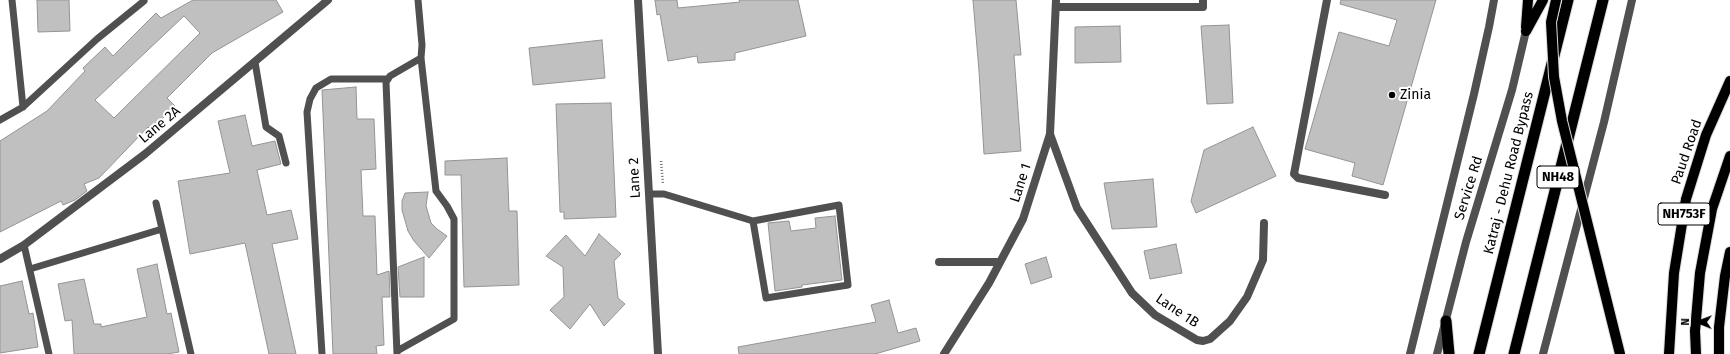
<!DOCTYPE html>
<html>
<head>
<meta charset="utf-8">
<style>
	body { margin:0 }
	#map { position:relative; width:1730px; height:354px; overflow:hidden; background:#fff; font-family:"Fira Sans",sans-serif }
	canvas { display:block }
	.north { position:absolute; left:1678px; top:302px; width:40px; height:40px; -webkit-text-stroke:3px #fff; paint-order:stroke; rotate:271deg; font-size:11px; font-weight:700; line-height:16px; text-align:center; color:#000 }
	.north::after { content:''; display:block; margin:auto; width:14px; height:18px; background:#000; clip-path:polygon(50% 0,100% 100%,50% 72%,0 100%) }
</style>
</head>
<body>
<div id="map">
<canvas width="1730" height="354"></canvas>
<div class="north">N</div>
</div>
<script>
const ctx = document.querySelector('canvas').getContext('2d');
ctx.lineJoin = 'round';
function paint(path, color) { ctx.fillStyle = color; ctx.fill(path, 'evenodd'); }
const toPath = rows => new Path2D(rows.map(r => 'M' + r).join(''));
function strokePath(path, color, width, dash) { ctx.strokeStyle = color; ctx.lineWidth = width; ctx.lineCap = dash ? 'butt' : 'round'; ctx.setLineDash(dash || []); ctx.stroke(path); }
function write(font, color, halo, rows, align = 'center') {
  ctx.font = font + ' "Fira Sans",sans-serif'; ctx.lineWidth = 4; ctx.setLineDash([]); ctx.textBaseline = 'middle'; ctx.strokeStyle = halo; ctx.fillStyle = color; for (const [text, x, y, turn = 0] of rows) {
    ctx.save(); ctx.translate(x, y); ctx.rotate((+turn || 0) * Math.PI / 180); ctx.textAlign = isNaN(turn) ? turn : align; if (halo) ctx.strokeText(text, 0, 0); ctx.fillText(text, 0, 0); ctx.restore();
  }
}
const building = toPath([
	[37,0,69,0,70,31,38,32,37,0],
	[193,0,276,0,283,12,212,53,167,98,175,106,151,130,148,127,99,178,84,184,87,191,75,200,63,205,61,201,0,232,0,141,47,111,85,71,83,68,105,47,113,56,156,13,161,18,193,0],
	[184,16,200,33,114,118,95,100,184,16],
	[655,0,677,0,678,8,740,2,739,0,798,0,806,36,735,53,735,60,698,63,697,56,668,61,660,14,657,15,655,0],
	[973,0,1016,0,1021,55,1014,55,1021,151,984,154,979,71,973,0],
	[1341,0,1436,0,1383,185,1352,176,1355,163,1305,149,1339,32,1389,46,1397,20,1340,4,1341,0],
	[1229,25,1233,103,1207,104,1201,26,1229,25],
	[1120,26,1121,62,1075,63,1075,27,1120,26],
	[602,40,605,78,533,85,529,48,602,40],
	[356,87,357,119,374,119,376,169,361,170,363,216,375,216,377,275,389,271,390,297,382,297,384,345,376,346,377,354,333,354,322,90,356,87],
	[611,103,616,217,564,219,564,212,560,212,556,104,611,103],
	[245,115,252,146,275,141,281,164,257,170,267,215,291,210,298,239,272,244,296,354,269,354,245,243,190,254,178,181,230,173,218,121,245,115],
	[1253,127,1276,176,1196,213,1191,201,1204,150,1253,127],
	[507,158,509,211,517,211,519,285,464,287,461,175,445,175,445,161,507,158],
	[1153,179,1157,227,1112,229,1104,183,1153,179],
	[428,192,426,206,431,223,437,229,447,236,429,258,414,241,408,231,402,210,402,201,405,193,428,192],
	[835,216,842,280,802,285,802,287,775,291,768,223,789,221,791,231,816,228,815,218,835,216],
	[599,234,621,254,614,261,618,298,625,304,604,326,590,304,570,329,550,310,564,297,563,267,546,256,566,235,585,256,599,234],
	[1176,244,1182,273,1150,279,1144,251,1176,244],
	[424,257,424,297,400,297,398,267,424,257],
	[1046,257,1052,277,1031,284,1025,264,1046,257],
	[157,264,167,314,171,313,179,352,167,354,74,354,72,320,65,321,58,284,84,279,94,324,101,324,101,327,147,317,137,269,157,264],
	[22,281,29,314,33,313,38,347,0,353,0,286,22,281],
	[889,300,898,333,916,328,920,341,875,354,739,354,738,347,876,322,871,305,889,300]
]);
const path = toPath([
	[661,161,663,184]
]);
const service = toPath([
	[12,0,23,107],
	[255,62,266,127,279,136,286,163],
	[0,120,23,107,97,39,144,1],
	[649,194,664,194,753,221,839,205,848,285,766,298,753,221],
	[156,203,191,354],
	[24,245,49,354],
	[30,269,162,229],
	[397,351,454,319,454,219,447,206,436,191,421,58],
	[322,354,307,112,310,99,316,88,331,79,388,79],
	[397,354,386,82,390,76,421,58,422,45,418,0]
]);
const minor = toPath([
	[1327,0,1294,174,1298,178,1385,195],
	[1056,7,1203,7,1203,0],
	[1050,134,1077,208,1132,293,1155,315,1197,340,1203,341,1210,339,1230,321,1247,297,1263,260,1264,223],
	[0,259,24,245,145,154,328,0],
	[939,262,1000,262],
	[944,354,989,283,1023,219,1050,134,1056,0]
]);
const tertiary = toPath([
	[638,0,658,354],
	[1410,354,1474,94,1489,27,1494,0],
	[1437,354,1466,242,1512,90,1526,31],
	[1543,354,1604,122,1632,0]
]);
const primary = toPath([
	[1526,27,1528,0],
	[1526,31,1543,0],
	[1669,354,1674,273,1686,199,1706,135,1730,81],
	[1696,354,1695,331,1700,273,1712,209,1730,156],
	[1719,354,1719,327,1725,276,1730,252]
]);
const trunk = toPath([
	[1446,321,1449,354],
	[1479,354,1568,0],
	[1514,354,1603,0]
]);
const primaryBridge = toPath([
	[1556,0,1551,22,1554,77,1562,121,1620,354]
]);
const markers = [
	[1392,95,4,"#000"]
];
const shields = [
	[1558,177,42],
	[1684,214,52]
];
const shieldNames = [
	["NH48",1558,177],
	["NH753F",1684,214]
];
const poiNames = [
	["Zinia",1400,95]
];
const streetNames = [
	["Lane 2A",160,125,-40],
	["Paud Road",1687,152,-71],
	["Katraj - Dehu Road Bypass",1509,173,-76],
	["Lane 2",635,178,-93],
	["Lane 1",1021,183,-72],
	["Service Rd",1469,188,-73],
	["Lane 1B",1177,311,34]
];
paint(building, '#c0c0c0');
strokePath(building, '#949494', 1);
strokePath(primary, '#dbdbdb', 12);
strokePath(trunk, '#dbdbdb', 13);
strokePath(path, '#727272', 2.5, [1, 2]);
strokePath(service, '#505050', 7);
strokePath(minor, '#505050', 8);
strokePath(tertiary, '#505050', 8);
strokePath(primary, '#000', 10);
strokePath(trunk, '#000', 11);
strokePath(primaryBridge, '#dbdbdb', 12, []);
strokePath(primaryBridge, '#000', 10);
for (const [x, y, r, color] of markers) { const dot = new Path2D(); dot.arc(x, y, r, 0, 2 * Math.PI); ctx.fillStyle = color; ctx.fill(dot); strokePath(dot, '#fff', 1.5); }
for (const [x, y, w] of shields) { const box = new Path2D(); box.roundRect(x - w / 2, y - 11, w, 22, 3); ctx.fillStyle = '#fff'; ctx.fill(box); strokePath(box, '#000', 1); }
write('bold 13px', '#000', null, shieldNames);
write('14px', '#000', '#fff', poiNames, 'left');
write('14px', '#000', '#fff', streetNames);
</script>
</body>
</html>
